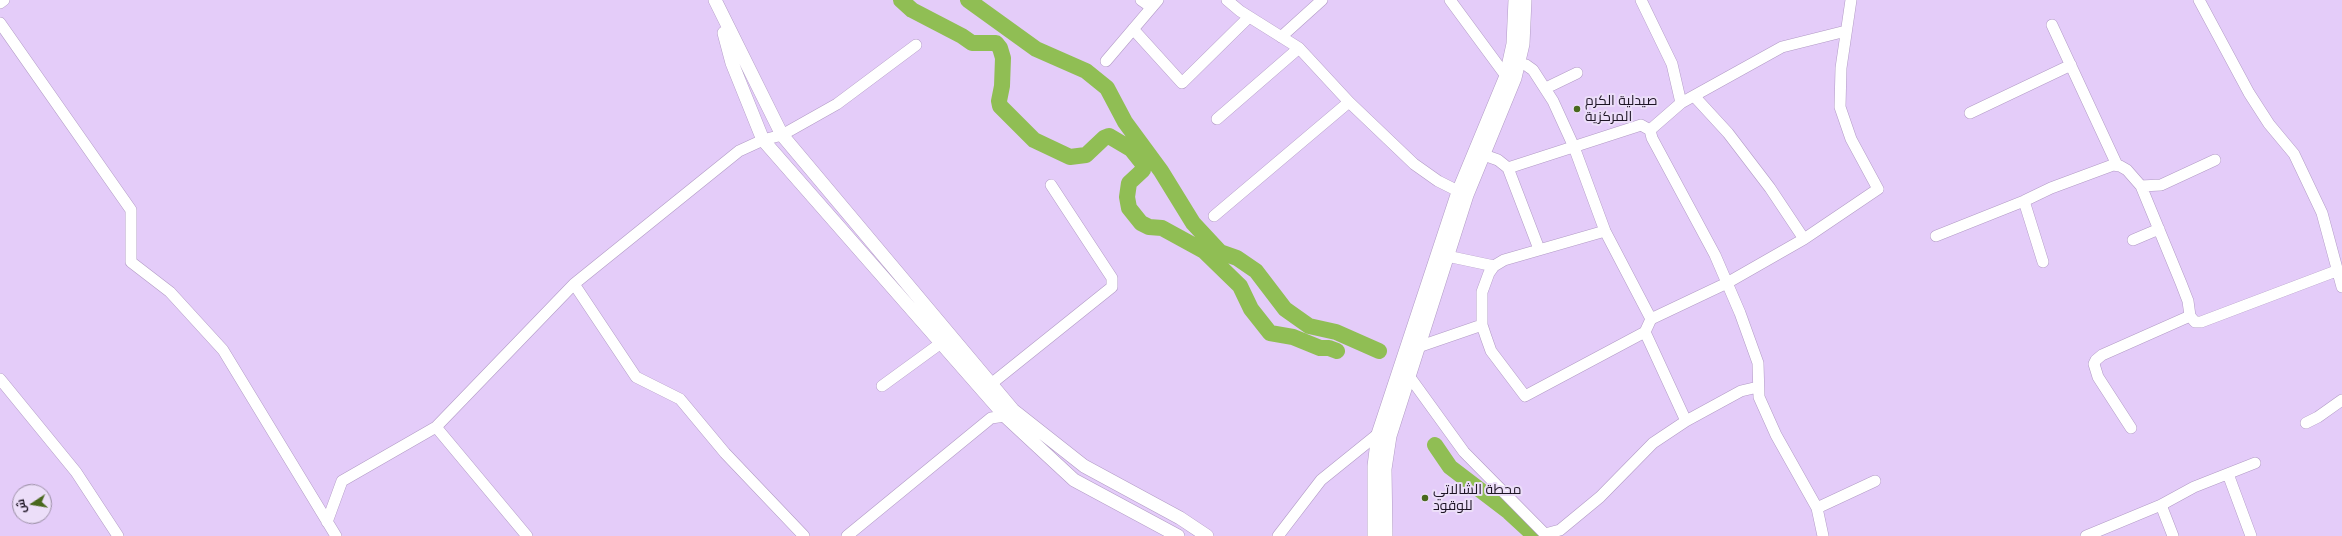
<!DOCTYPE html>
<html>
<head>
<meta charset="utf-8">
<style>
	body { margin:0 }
	#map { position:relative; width:2342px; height:536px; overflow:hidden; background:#e4ccf9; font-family:"Times New Roman",Cairo,serif }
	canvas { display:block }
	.north { position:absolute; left:12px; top:484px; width:40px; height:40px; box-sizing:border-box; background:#ecdef9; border:1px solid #9a8ea4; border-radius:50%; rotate:258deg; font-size:11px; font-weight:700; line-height:16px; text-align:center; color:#1e1525 }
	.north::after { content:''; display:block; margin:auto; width:14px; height:18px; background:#49681d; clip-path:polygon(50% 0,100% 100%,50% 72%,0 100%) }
</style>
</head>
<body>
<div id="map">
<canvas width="2342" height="536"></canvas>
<div class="north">ش</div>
</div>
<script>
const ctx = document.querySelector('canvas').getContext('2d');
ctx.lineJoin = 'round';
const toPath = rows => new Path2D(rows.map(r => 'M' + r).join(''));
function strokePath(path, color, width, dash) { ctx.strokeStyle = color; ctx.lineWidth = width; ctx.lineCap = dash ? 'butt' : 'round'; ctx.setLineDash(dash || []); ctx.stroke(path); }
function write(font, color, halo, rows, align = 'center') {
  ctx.font = font + ' "Times New Roman",Cairo,serif'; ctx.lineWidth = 4; ctx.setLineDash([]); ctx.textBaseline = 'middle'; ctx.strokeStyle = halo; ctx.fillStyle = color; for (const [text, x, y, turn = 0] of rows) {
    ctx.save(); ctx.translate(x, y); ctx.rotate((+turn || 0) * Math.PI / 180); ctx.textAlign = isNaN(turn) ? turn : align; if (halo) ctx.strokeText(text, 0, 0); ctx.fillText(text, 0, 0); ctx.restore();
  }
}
const river = toPath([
	[901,0,912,10,962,36,972,43,996,43,1000,48,1003,58,1002,86,999,101,1000,106,1034,140,1070,157,1086,155,1104,138,1109,136,1131,149,1143,164,1143,170,1129,183,1127,197,1129,208,1141,223,1149,227,1162,228,1204,251,1240,286,1251,309,1270,333,1293,337,1320,348,1329,348,1337,351],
	[968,0,1036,49,1086,71,1107,88,1125,122,1161,171,1193,223,1220,252,1237,258,1256,271,1285,309,1309,326,1336,332,1379,351],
	[1435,445,1450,467,1509,512,1535,536]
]);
const minor = toPath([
	[1141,0,1151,7],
	[1227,0,1240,11,1299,48,1349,102,1414,164,1438,181,1466,195],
	[1450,0,1506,76,1511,77],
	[1641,0,1672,64,1681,103],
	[2199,0,2249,93,2269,124,2294,154,2322,213,2342,287],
	[0,3,4,0],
	[0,23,131,210,131,262,170,292,223,350,336,536],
	[2052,25,2117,165],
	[1133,29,1182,83,1249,17],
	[1281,37,1322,0],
	[1106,61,1158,0],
	[1519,63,1526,65,1533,70,1553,101,1574,147,1605,231,1651,319],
	[1546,88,1577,73],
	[1694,96,1728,133,1770,188,1804,239],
	[1970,113,2071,65],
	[1217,119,1299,48],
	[1650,130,1681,103,1782,47,1846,31],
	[1484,155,1498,160,1508,168,1539,249],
	[1508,168,1641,125,1650,130,1652,138,1715,255,1740,313,1758,363,1759,397,1776,435,1817,508,1823,536],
	[2141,186,2161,185,2215,160],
	[2024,201,2043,262],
	[1214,216,1349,102],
	[1605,231,1504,260,1494,266,1489,273,1482,292,1482,325,1486,337,1491,351,1525,396,1645,332,1651,319,1727,283,1804,239,1878,189,1851,139,1840,107,1841,68,1851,0],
	[1936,236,2024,201,2051,188,2113,165,2120,166,2127,170,2141,186,2181,283,2188,301,2190,316,2195,322,2201,322,2336,271],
	[2133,240,2159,229],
	[1447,256,1494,266],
	[574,284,636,377,680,399,725,453,804,536],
	[1645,332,1686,421],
	[1418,347,1482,325],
	[1409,376,1464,452,1545,534,1560,530,1600,497,1653,443,1686,421,1741,391,1758,387],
	[0,379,76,472,118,536],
	[991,384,1112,287,1112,278,1051,185],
	[882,386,941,343],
	[2306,423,2318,417,2342,400],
	[436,427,527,536],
	[2131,428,2098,377,2094,364,2096,360,2102,355,2190,316],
	[2228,474,2251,536],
	[2161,505,2173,536],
	[1817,508,1875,481],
	[327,522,342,481,436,427,574,284,739,151,763,140,782,135,837,104,916,45],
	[847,536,991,418,1005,416,1011,412],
	[1278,536,1321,480,1378,434],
	[2086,536,2161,505,2194,487,2255,463]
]);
const major = toPath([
	[715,0,782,135,1013,410,1084,466,1180,518,1207,536],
	[724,33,732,63,763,140,1005,416,1074,480,1178,536],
	[1374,536,1374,466,1378,434,1458,192,1506,76,1513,44,1515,0],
	[1386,536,1385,469,1390,436,1467,195,1515,78,1523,44,1525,0]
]);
const markers = [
	[1577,109,4,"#49681d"],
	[1425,498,4,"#49681d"]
];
const poiNames = [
	["صيدلية الكرم",1585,101],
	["المركزية",1585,117],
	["محطة الشالاتي",1433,490],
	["للوقود",1433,506]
];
strokePath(river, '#90be54', 16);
strokePath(minor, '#b19ac5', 12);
strokePath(major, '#b19ac5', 14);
strokePath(minor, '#fff', 11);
strokePath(major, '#fff', 13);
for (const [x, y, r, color] of markers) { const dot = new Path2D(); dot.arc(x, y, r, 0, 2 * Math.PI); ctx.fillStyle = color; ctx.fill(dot); strokePath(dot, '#ecdef9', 1.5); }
write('14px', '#1e1525', '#ecdef9', poiNames, 'left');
</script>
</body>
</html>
